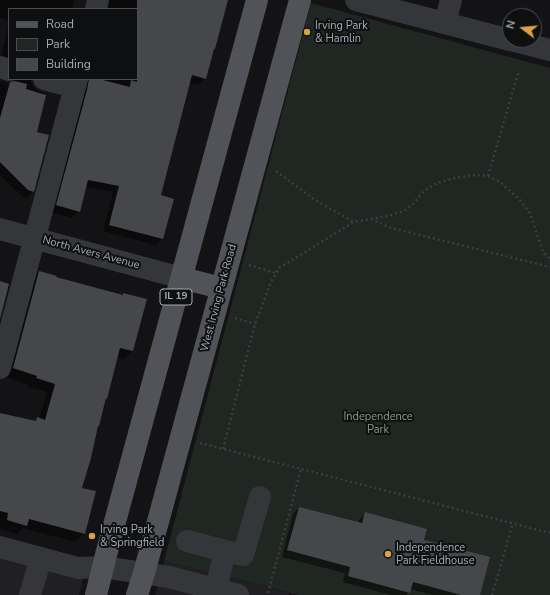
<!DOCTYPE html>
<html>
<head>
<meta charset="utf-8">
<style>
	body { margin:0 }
	#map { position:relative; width:550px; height:595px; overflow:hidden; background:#131315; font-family:"Nunito Sans",sans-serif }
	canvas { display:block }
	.legend { position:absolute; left:8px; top:8px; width:130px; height:72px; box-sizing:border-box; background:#0e0f10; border:1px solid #4b4d51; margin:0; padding:5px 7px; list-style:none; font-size:12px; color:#a7abb3 }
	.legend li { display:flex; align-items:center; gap:8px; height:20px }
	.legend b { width:20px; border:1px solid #4b4d51 }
	.north { position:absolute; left:502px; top:8px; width:40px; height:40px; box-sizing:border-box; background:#0e0f10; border:1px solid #4b4d51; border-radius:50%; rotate:286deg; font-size:11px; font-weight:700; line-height:16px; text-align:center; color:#a7abb3 }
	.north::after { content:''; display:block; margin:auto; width:14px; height:18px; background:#dba245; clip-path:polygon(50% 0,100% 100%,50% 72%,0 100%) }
</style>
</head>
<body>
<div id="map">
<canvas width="550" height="595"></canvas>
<ul class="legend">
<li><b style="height:5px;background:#515358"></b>Road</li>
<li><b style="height:11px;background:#202621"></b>Park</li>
<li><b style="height:11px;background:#46474a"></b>Building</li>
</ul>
<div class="north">N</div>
</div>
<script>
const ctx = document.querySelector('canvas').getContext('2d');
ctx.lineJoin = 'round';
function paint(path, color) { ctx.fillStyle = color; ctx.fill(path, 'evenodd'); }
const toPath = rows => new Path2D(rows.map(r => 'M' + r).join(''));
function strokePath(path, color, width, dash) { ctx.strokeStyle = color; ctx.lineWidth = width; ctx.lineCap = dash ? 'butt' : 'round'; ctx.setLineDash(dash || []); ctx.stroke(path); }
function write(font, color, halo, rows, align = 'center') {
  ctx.font = font + ' "Nunito Sans",sans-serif'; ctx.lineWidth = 4; ctx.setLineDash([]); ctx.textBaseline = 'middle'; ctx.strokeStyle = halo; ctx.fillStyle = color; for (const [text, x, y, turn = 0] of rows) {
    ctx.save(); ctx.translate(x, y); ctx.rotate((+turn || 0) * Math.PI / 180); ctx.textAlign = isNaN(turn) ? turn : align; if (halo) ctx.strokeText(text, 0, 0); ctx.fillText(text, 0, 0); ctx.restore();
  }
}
const built = toPath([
	[0,552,84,574,79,595,0,595],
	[164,561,289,593,289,595,155,595]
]);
const green = toPath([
	[311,3,550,68,550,595,298,595,164,561]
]);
const shadow = toPath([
	[0,0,74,0,72,9,9,9,9,21,0,18],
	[103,0,227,0,205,78,198,85,189,83,160,196,162,239,155,245,103,231,113,192,85,187,79,211,72,218,50,212,81,79,137,79,137,9,104,9],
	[9,23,9,66,0,62],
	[15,79,31,79,31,82,34,88,40,92,45,93,36,132,33,191,27,198,22,196,0,175,0,81,5,83,12,83,15,82],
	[39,272,55,278,122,296,124,294,132,351,124,359,117,357,106,398,105,400,81,488,84,533,75,542,23,528,17,534,0,529,0,452,28,459,47,392,28,387,29,385,5,377,31,280],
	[299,508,358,523,359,520,365,514,423,541,479,595,433,595,410,589,409,592,406,595,391,595,343,582,345,573,282,557,293,514]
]);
const building = toPath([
	[137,0,228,0,215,49,214,49,206,79,192,75,161,195,174,199,163,239,109,225,119,186,88,180,80,212,56,205,87,90,89,79,99,79,130,87,131,80,137,82],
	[14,81,27,84,26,89,46,95,37,132,49,135,34,192,28,190,0,162,0,118,10,82],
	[39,271,57,276,56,277,123,295,123,293,147,299,133,351,120,348,107,399,106,398,99,426,98,426,91,458,82,488,96,491,85,534,29,519,27,526,7,520,8,513,0,511,0,413,36,421,37,417,45,420,55,384,36,378,37,376,13,368],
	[0,281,9,284,0,319],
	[299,507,362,523,365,512,427,529,424,540,490,557,480,595,461,595,413,582,410,593,348,576,350,567,287,550]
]);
const path = toPath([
	[276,171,315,200,354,222],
	[488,176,519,70],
	[371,219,391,228,550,267],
	[249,265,276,273],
	[235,318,255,324],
	[200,443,550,533],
	[223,449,255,324,271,282,279,268,354,222,388,216,404,211,413,204,424,191,437,183,455,178,473,175,488,176,500,182,519,199,530,213,543,252,550,259],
	[268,593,301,469],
	[492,595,513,523]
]);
const minor = toPath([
	[356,0,510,40],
	[96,9,98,0],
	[445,23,451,0],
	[511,40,550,50],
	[0,67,9,70],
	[44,79,75,87],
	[0,229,182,278],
	[0,368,77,79],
	[187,541,225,551,216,589],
	[0,547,78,568,103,567,169,577,238,595],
	[225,551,243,555,260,497],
	[30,595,41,558]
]);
const major = toPath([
	[182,278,221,288],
	[96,595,107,551,257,0],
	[137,595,144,573,300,0]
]);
const markers = [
	[307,32,4,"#dba245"],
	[92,536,4,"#dba245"],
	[388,554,4,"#dba245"]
];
const shields = [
	[176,297,32]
];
const shieldNames = [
	["IL 19",176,297]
];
const poiNames = [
	["Irving Park",315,26],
	["& Hamlin",315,39],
	["Irving Park",100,530],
	["& Springfield",100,543],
	["Independence",396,548],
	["Park Fieldhouse",396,561]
];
const streetNames = [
	["North Avers Avenue",91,253,15],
	["West Irving Park Road",219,298,-75]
];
const parkNames = [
	["Independence",378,417],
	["Park",378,430]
];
paint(built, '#202022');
paint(green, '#202621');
paint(shadow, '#0007');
paint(building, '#46474a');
strokePath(path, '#3b3d40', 2.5, [2, 3]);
strokePath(minor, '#353639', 22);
strokePath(major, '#515358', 22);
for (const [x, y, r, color] of markers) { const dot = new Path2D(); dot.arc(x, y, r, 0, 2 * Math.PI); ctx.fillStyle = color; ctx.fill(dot); strokePath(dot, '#0e0f10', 1.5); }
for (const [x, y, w] of shields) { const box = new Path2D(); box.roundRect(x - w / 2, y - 8, w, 16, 3); ctx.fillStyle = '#0e0f10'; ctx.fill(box); strokePath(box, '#a7abb3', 1); }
write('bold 10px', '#a7abb3', null, shieldNames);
write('11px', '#a7abb3', '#0e0f10', poiNames, 'left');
write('11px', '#a7abb3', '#0e0f10', streetNames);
write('11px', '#809c80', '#0e0f10', parkNames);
</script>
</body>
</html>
